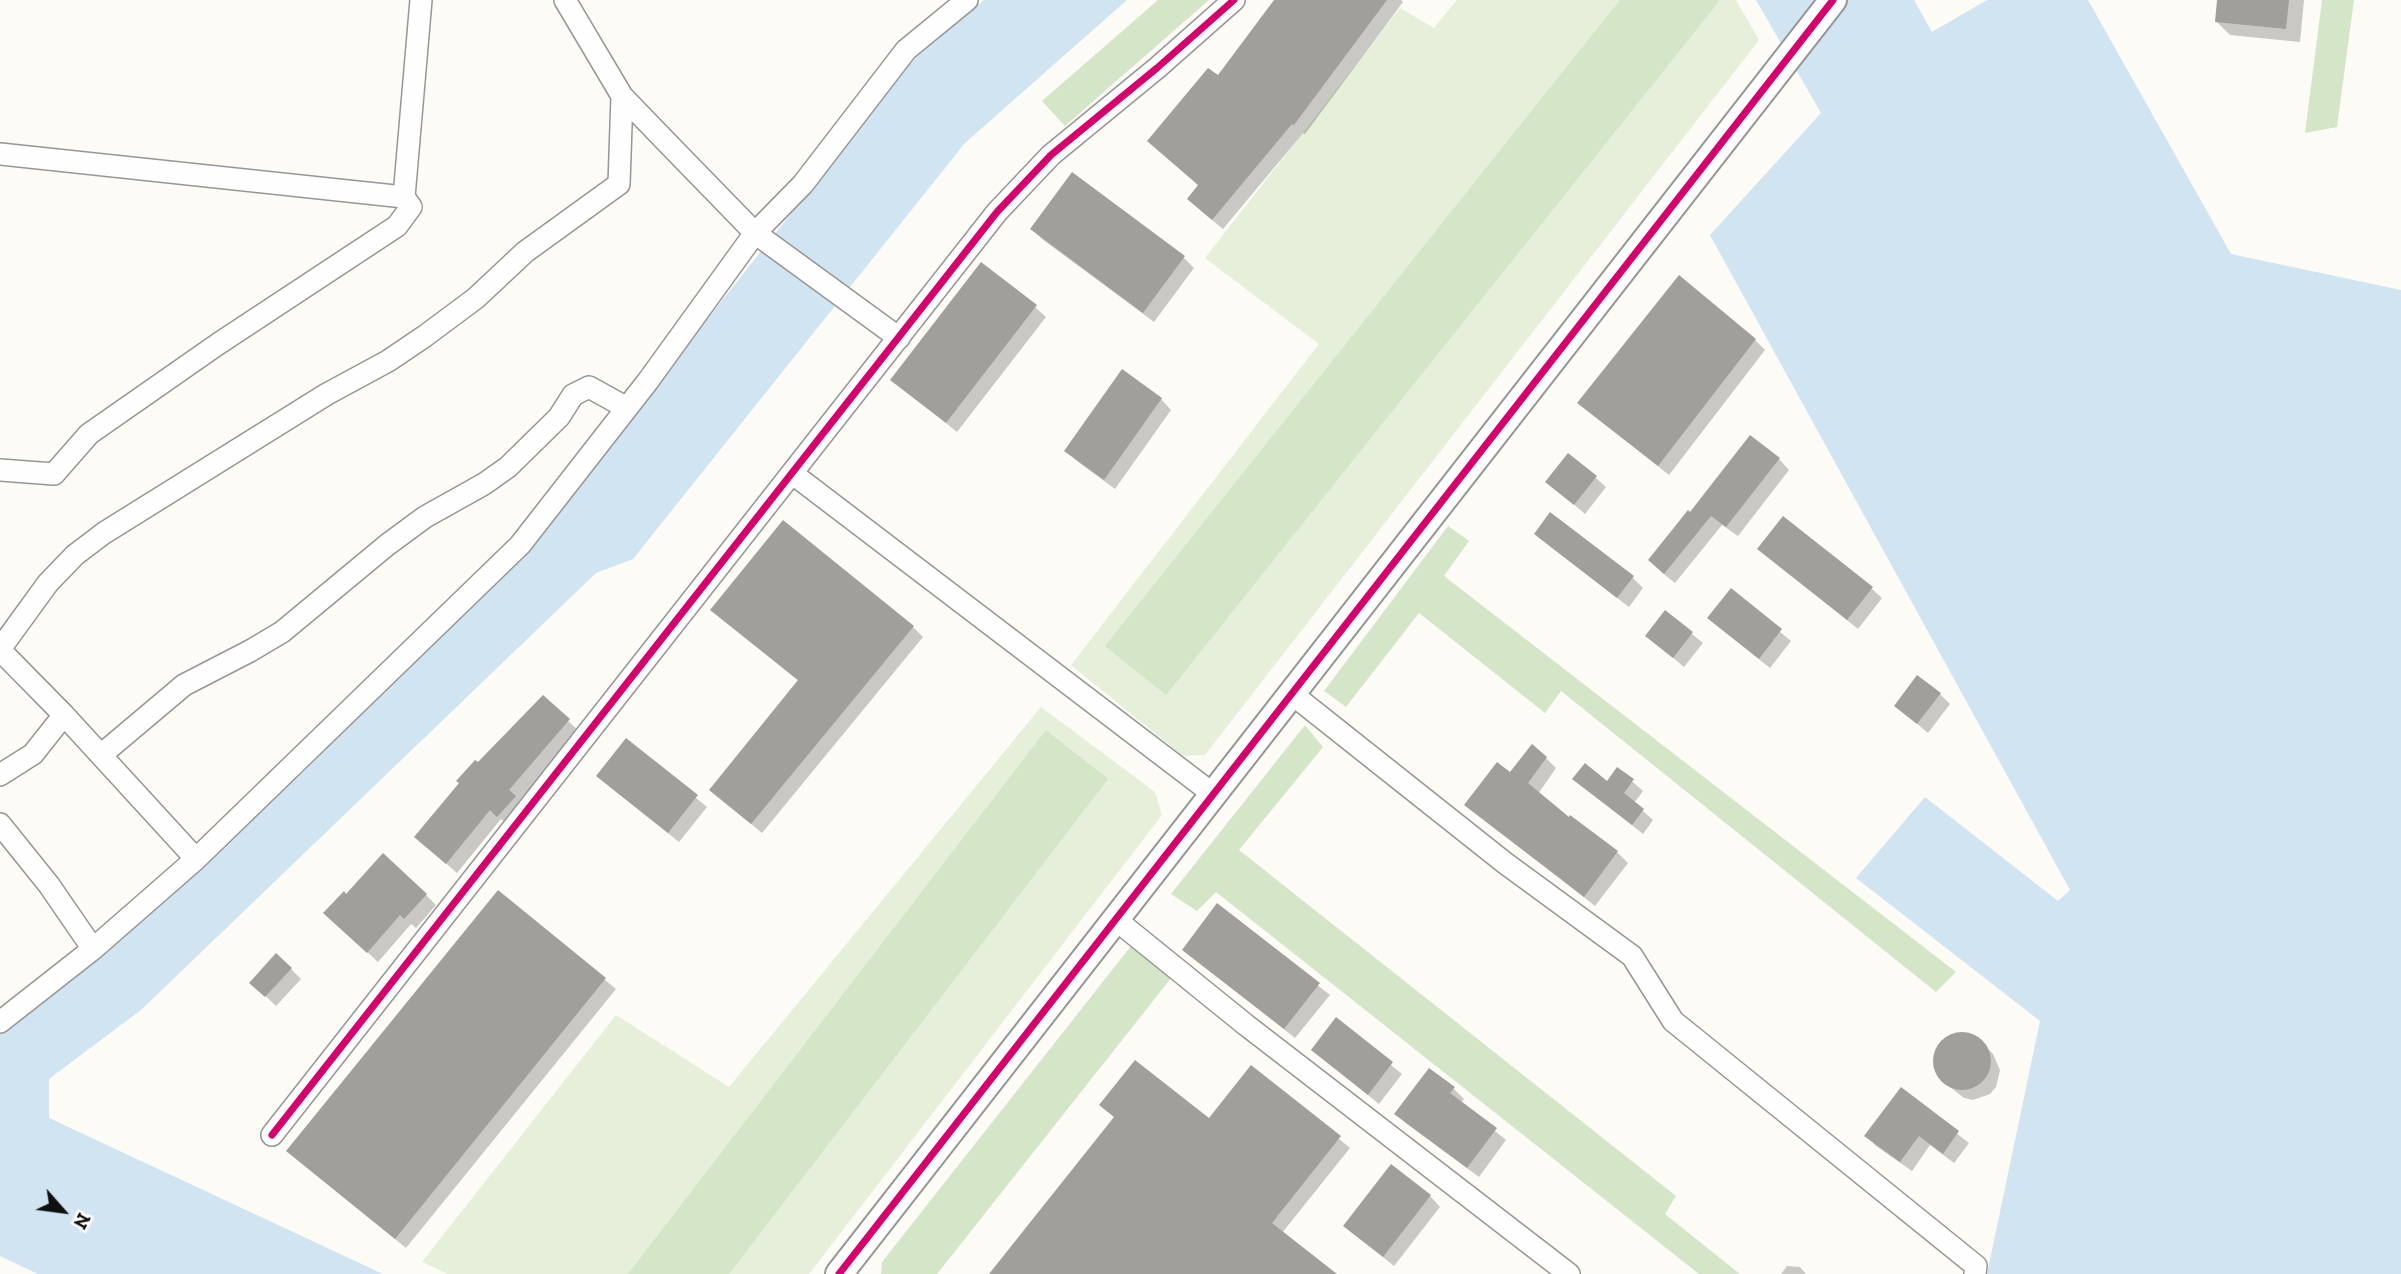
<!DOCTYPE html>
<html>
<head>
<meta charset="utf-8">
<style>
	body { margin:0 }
	#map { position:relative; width:2401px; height:1274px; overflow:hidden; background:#fcfbf6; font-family:"Zilla Slab",serif }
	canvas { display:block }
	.north { position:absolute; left:28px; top:1176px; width:70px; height:70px; -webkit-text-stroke:5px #fff; paint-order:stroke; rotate:118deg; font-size:19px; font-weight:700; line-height:28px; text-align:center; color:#101010 }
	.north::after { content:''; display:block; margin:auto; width:24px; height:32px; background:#101010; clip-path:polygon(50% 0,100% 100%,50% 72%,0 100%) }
</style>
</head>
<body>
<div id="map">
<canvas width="2401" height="1274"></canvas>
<div class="north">N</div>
</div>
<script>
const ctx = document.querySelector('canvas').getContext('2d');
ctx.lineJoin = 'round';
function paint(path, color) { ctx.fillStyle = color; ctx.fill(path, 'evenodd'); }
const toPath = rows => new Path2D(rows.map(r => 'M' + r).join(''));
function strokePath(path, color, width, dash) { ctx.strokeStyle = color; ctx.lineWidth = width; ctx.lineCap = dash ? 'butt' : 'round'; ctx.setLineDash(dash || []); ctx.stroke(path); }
const green = toPath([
	[1457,0,1736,0,1759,40,1205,755,1183,756,1071,665,1319,344,1205,258,1400,8,1434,28],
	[1041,707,1155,792,1162,815,809,1274,448,1274,422,1262,616,1015,729,1087]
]);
const forest = toPath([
	[1158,0,1209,0,1065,126,1042,101],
	[1620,0,1720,0,1166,695,1105,646],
	[2322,0,2354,0,2337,127,2305,133],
	[1448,526,1469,541,1444,576,1956,972,1936,992,1561,691,1545,713,1419,613,1346,707,1324,691],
	[1305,725,1323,747,1239,850,1676,1196,1665,1214,1740,1274,1699,1274,1216,892,1197,911,1171,894],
	[1046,730,1108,779,729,1274,628,1274],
	[1131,946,1172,977,937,1274,881,1274,882,1262]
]);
const water = toPath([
	[984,0,1127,0,965,143,633,559,596,573,141,1010,49,1079,49,1118,383,1274,38,1274,0,1256,0,1032,101,957,300,775,518,558,911,62],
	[1756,0,1914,0,1932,32,1987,0,2088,0,2231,254,2401,290,2401,1274,1987,1274,2040,1021,1856,878,1925,797,2058,901,2070,890,1710,235,1821,113]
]);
const shadow = toPath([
	[1276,0,1401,0,1403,2,1305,134,1303,133,1223,229,1200,210,1200,186,1218,78],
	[2218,0,2304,0,2300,42,2230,35,2216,21],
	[1072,175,1184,258,1194,268,1154,322,1042,239,1032,229],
	[1035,307,1046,317,957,432,893,380],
	[1755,340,1765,350,1669,475,1579,403],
	[1161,399,1171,410,1115,489,1077,461,1067,451],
	[1779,459,1789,470,1738,536,1722,525,1675,583,1660,571,1691,514],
	[1595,477,1606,487,1585,514,1548,482],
	[1547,544,1633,578,1643,588,1629,607],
	[1759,549,1871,588,1882,598,1858,629],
	[1731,591,1791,641,1770,668,1720,628],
	[1665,612,1703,643,1684,667,1647,636],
	[723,620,913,627,923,637,762,833,722,800,800,682],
	[1940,694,1950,704,1928,733,1896,706],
	[568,721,579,731,519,801,525,807,509,826,501,819,457,873,427,847,478,765],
	[626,740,707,807,679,842,609,786],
	[1546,758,1556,768,1538,794,1569,820,1571,817,1617,852,1628,863,1595,906,1466,804,1510,774],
	[1618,769,1643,791,1634,803,1653,820,1643,834,1574,779,1607,783],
	[499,892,616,989,406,1248,299,1161],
	[426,895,436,905,416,928,411,924,378,962,336,923,347,896],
	[1217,906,1330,995,1295,1038,1184,950],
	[291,969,301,979,276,1006,252,983],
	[1336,1020,1402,1074,1379,1104,1313,1050],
	[1958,1034,1967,1034,1982,1043,1993,1054,2000,1070,1996,1087,1990,1094,1973,1100,1964,1098,1945,1083,1935,1067,1937,1049,1942,1042],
	[1252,1067,1350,1148,1282,1233,1334,1274,991,1274,1115,1118,1101,1105,1209,1121],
	[1453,1088,1464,1099,1461,1103,1506,1140,1479,1177,1407,1124,1396,1114],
	[1901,1090,1969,1143,1954,1163,1930,1145,1912,1171,1876,1146,1866,1136],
	[1430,1196,1440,1207,1394,1266,1345,1226],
	[1787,1266,1800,1267,1806,1274,1781,1274]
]);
const building = toPath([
	[1274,0,1387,0,1294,125,1292,124,1212,220,1187,199,1198,185,1147,141,1208,68,1218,75],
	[2217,0,2289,0,2286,29,2215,22],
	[1072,172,1185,256,1143,313,1030,229],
	[981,262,1037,305,946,423,890,380],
	[1679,275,1756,339,1658,466,1577,403],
	[1122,369,1162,398,1104,480,1064,451],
	[1750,435,1780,458,1726,527,1711,516,1664,574,1648,560,1688,510,1690,512],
	[1568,453,1597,476,1574,505,1545,482],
	[1550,512,1634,576,1617,598,1534,534],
	[1783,516,1873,587,1847,620,1757,549],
	[783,520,914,626,751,824,709,790,798,680,710,610],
	[1731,588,1782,629,1759,659,1707,618],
	[1665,610,1693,632,1673,658,1645,636],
	[1917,675,1941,693,1917,724,1894,706],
	[543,695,570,719,509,790,516,796,497,817,490,810,446,864,414,837,459,783,456,781,475,760,478,762],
	[626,738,698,795,668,833,596,776],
	[1532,744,1547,757,1528,783,1569,817,1570,815,1618,851,1584,897,1464,805,1497,762,1510,772],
	[1585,763,1607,781,1617,767,1634,779,1624,793,1644,809,1632,825,1572,779],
	[383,853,427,894,404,919,400,915,367,953,323,913,344,891,346,894],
	[498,890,606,978,395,1239,286,1151],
	[1217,903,1320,983,1284,1029,1182,950],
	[276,953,292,968,265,997,249,983],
	[1336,1017,1393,1062,1368,1095,1311,1050],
	'1933 1061a29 29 0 1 1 58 0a29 29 0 1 1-58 0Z',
	[1135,1060,1209,1118,1251,1065,1341,1136,1272,1223,1337,1274,989,1274,1114,1117,1099,1105],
	[1429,1068,1455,1087,1450,1093,1497,1128,1467,1168,1394,1114],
	[1901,1087,1959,1131,1943,1154,1919,1136,1900,1162,1864,1136],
	[1391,1164,1431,1195,1383,1257,1343,1226]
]);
const minor = toPath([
	[565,0,622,96,682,158,755,233,899,338],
	[0,154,404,197],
	[0,470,54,474,89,434,218,344,397,226,411,207,404,197,421,0],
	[793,474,1213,794],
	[0,649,48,583,75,555,104,533,327,394,388,361,425,336,476,298,525,252,619,184,622,96],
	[0,650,64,715,196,859],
	[1292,694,1505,863,1632,956,1673,1021,1976,1266,1975,1274],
	[101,755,184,685,250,651,282,632,387,545,425,517,484,484,508,467,559,417,573,395,589,387,627,408],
	[0,775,33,754,64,715],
	[0,824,49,885,93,949],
	[1115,919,1246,1025,1569,1274],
	[0,1022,93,949,196,859,520,545,648,381,755,233,803,184,906,50,967,0],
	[272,1135,997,212,1051,155,1157,68,1234,0]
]);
const tertiary = toPath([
	[839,1274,1833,0]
]);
const cycleway = toPath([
	[272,1135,997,212,1051,155,1157,68,1234,0],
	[839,1274,1833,0]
]);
paint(green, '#e5efd9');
paint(forest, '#d5e6c8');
paint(water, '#d1e4f2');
paint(shadow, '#0003');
paint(building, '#a09f9b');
strokePath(minor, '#969694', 24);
strokePath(tertiary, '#969694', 30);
strokePath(minor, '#fffefe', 21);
strokePath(tertiary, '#fffefe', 26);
strokePath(cycleway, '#d6006c', 7);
</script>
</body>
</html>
